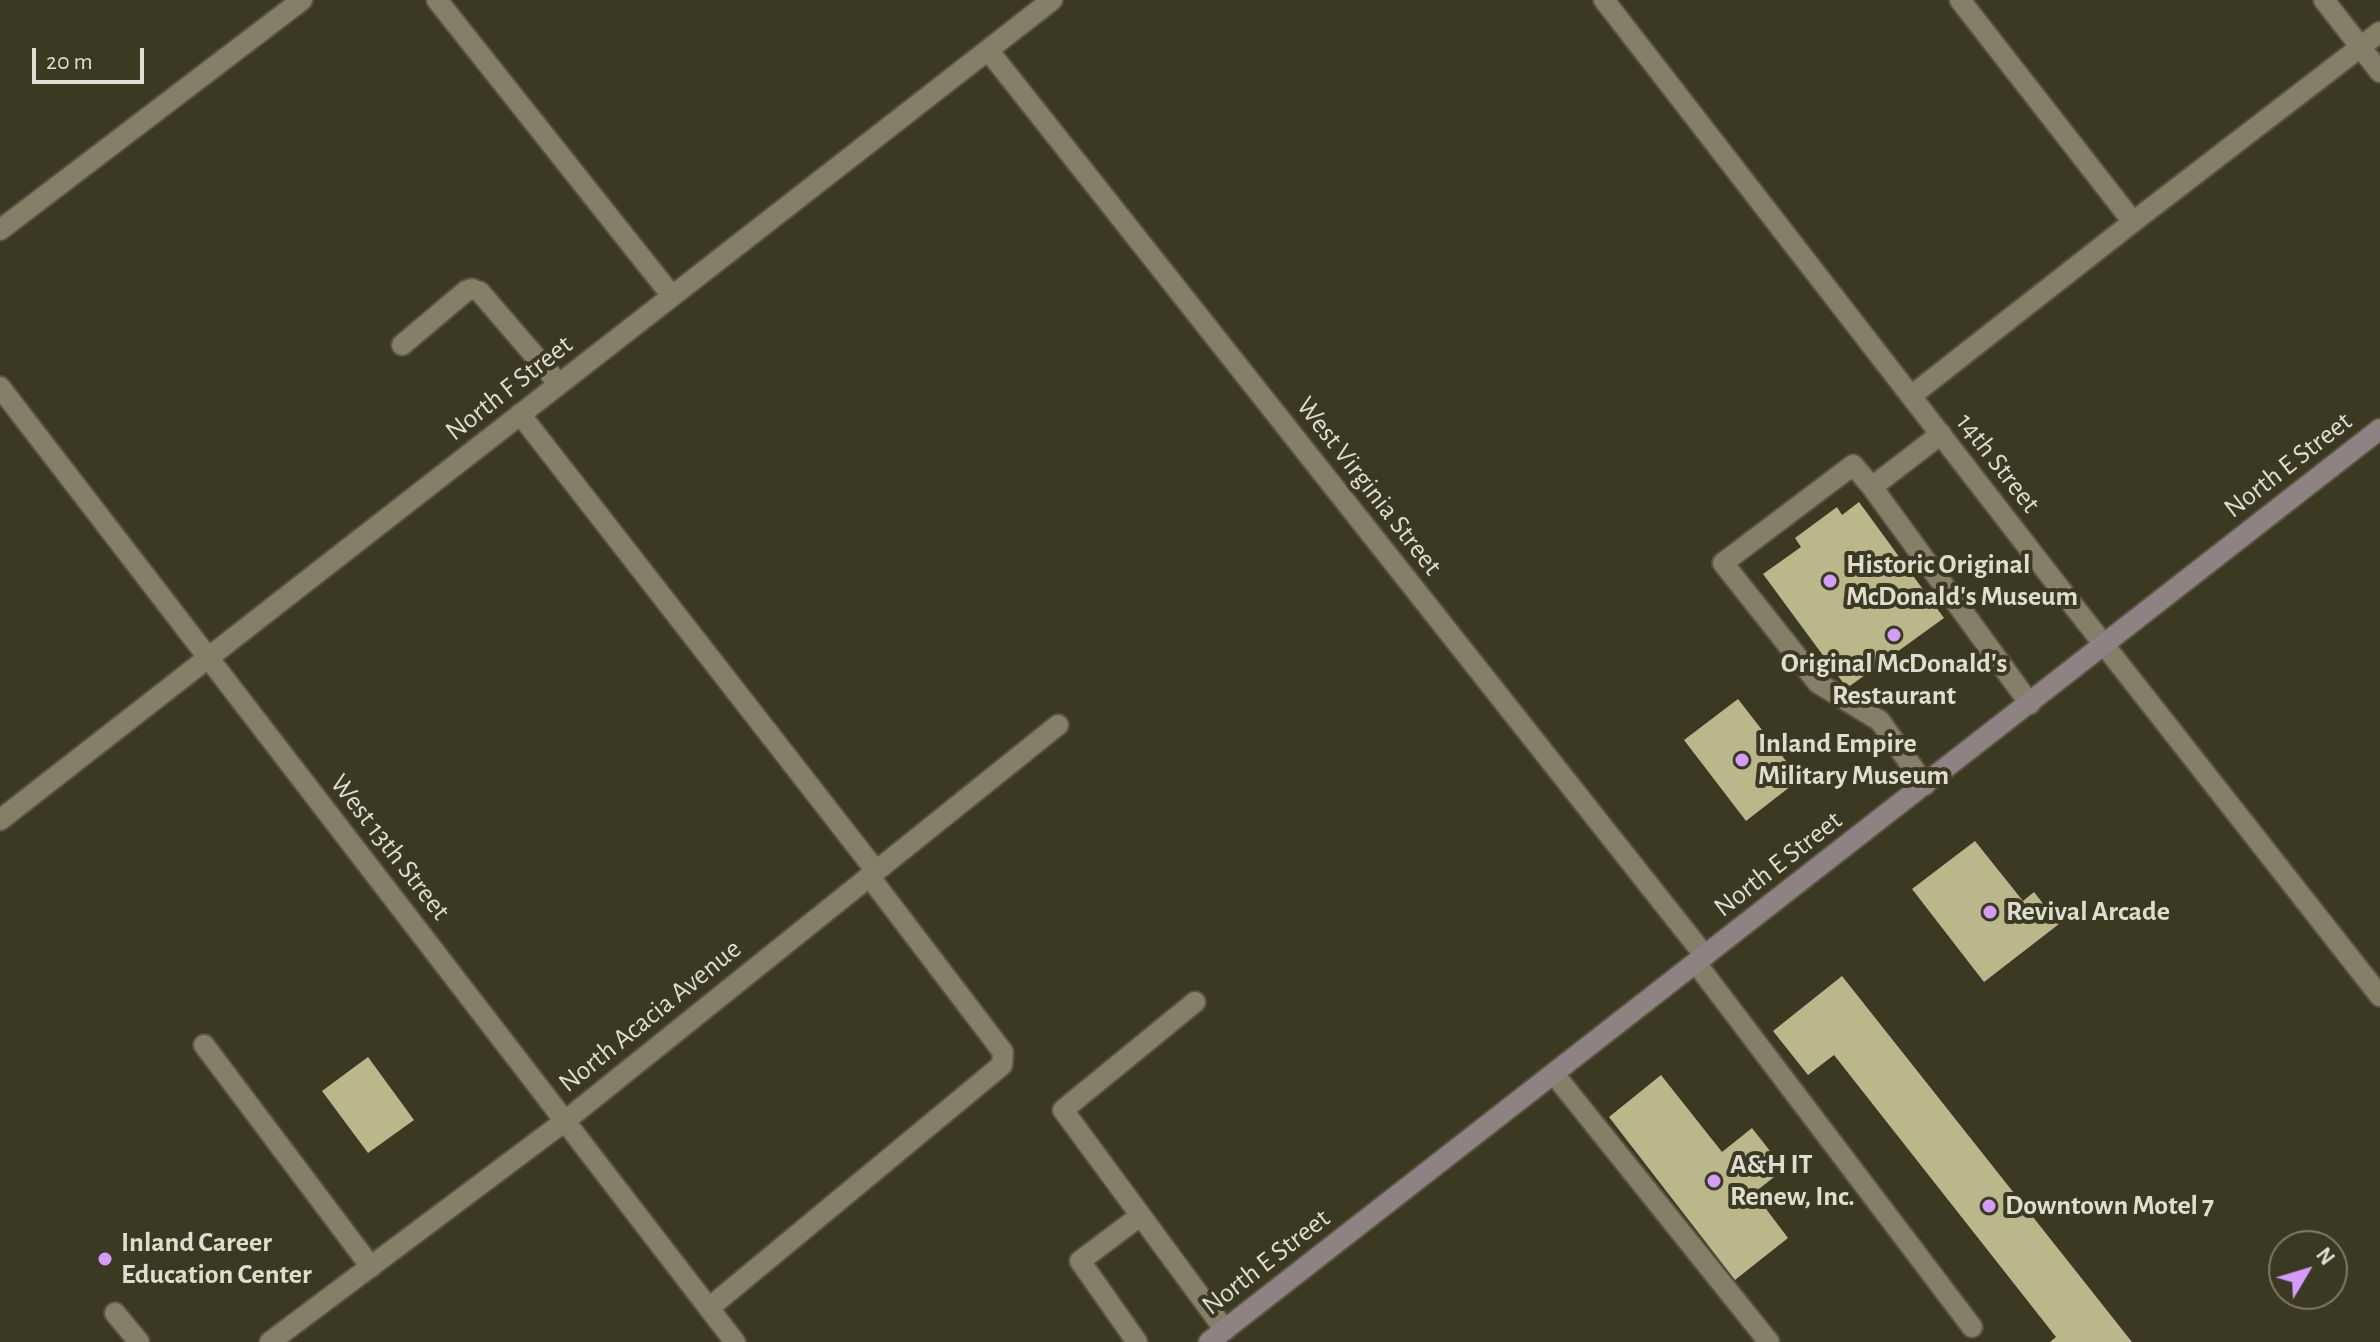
<!DOCTYPE html>
<html>
<head>
<meta charset="utf-8">
<style>
	body { margin:0 }
	#map { position:relative; width:2380px; height:1342px; overflow:hidden; background:#3a3922; font-family:"Alegreya Sans",sans-serif }
	canvas { display:block }
	.north { position:absolute; left:2268px; top:1230px; width:80px; height:80px; box-sizing:border-box; background:#3a3922; border:2px solid #7c7b67; border-radius:50%; rotate:52deg; font-size:22px; font-weight:700; line-height:32px; text-align:center; color:#deddcf }
	.north::after { content:''; display:block; margin:auto; width:28px; height:36px; background:#d59bfb; clip-path:polygon(50% 0,100% 100%,50% 72%,0 100%) }
	.scale { position:absolute; left:32px; top:48px; width:112px; height:36px; box-sizing:border-box; border:4px solid #deddcf; border-top:0; padding-left:10px; font-size:24px; line-height:28px; white-space:nowrap; color:#deddcf; -webkit-text-stroke:6px #3a3922; paint-order:stroke }
</style>
</head>
<body>
<div id="map">
<canvas width="2380" height="1342"></canvas>
<div class="north">N</div>
<div class="scale">20 m</div>
</div>
<script>
const ctx = document.querySelector('canvas').getContext('2d');
ctx.lineJoin = 'round';
function paint(path, color) { ctx.fillStyle = color; ctx.fill(path, 'evenodd'); }
const toPath = rows => new Path2D(rows.map(r => 'M' + r).join(''));
function strokePath(path, color, width, dash) { ctx.strokeStyle = color; ctx.lineWidth = width; ctx.lineCap = dash ? 'butt' : 'round'; ctx.setLineDash(dash || []); ctx.stroke(path); }
function write(font, color, halo, rows, align = 'center') {
  ctx.font = font + ' "Alegreya Sans",sans-serif'; ctx.lineWidth = 8; ctx.setLineDash([]); ctx.textBaseline = 'middle'; ctx.strokeStyle = halo; ctx.fillStyle = color; for (const [text, x, y, turn = 0] of rows) {
    ctx.save(); ctx.translate(x, y); ctx.rotate((+turn || 0) * Math.PI / 180); ctx.textAlign = isNaN(turn) ? turn : align; if (halo) ctx.strokeText(text, 0, 0); ctx.fillText(text, 0, 0); ctx.restore();
  }
}
const building = toPath([
	[1859,502,1944,618,1847,688,1763,574,1801,547,1795,538,1837,507,1842,515],
	[1738,699,1800,779,1746,821,1684,740],
	[1975,841,2023,901,2034,892,2059,924,1984,982,1912,889],
	[1842,976,2132,1342,2050,1342,2056,1337,1834,1055,1808,1075,1773,1031],
	[368,1057,414,1120,368,1153,322,1091],
	[1661,1075,1722,1152,1752,1128,1784,1169,1754,1193,1788,1238,1735,1280,1609,1117]
]);
const service = toPath([
	[437,0,672,296],
	[1960,0,2133,222],
	[0,230,302,0],
	[402,345,466,291,472,289,480,292,559,384],
	[1911,396,2133,222,2380,32],
	[520,414,876,871],
	[1872,487,1941,434],
	[1925,785,1880,721,1818,683,1723,563,1853,465,1872,487,2030,704],
	[1696,963,1972,1327],
	[1195,1002,1063,1110,1225,1330],
	[204,1045,371,1267],
	[1554,1074,1769,1342],
	[709,1308,1002,1065,1003,1052,869,876],
	[115,1313,139,1342],
	[1137,1342,1080,1261,1140,1216]
]);
const minor = toPath([
	[1604,0,2065,595,2380,996],
	[2324,0,2380,72],
	[988,50,1705,956],
	[0,820,1052,0],
	[270,1342,565,1121,1058,725]
]);
const tertiary = toPath([
	[0,387,735,1342]
]);
const secondary = toPath([
	[1209,1342,2380,429]
]);
const markers = [
	[1830,581,8,"#d59bfb"],
	[1894,635,8,"#d59bfb"],
	[1742,760,8,"#d59bfb"],
	[1990,912,8,"#d59bfb"],
	[1714,1181,8,"#d59bfb"],
	[1989,1206,8,"#d59bfb"],
	[105,1259,8,"#d59bfb"]
];
const streetNames = [
	["North F Street",509,388,-38],
	["14th Street",1998,463,52],
	["North E Street",2288,465,-38],
	["West Virginia Street",1369,486,52],
	["West 13th Street",390,847,52],
	["North E Street",1778,864,-38],
	["North Acacia Avenue",650,1016,-39],
	["North E Street",1266,1262,-38]
];
const poiNames = [
	["Historic Original",1846,565],
	["McDonald's Museum",1846,597],
	["Original McDonald's",1894,664,"center"],
	["Restaurant",1894,696,"center"],
	["Inland Empire",1758,744],
	["Military Museum",1758,776],
	["Revival Arcade",2006,912],
	["A&H IT",1730,1165],
	["Renew, Inc.",1730,1197],
	["Downtown Motel 7",2005,1206],
	["Inland Career",121,1243],
	["Education Center",121,1275]
];
paint(building, '#bab88b');
strokePath(service, '#575540', 24);
strokePath(minor, '#575540', 24);
strokePath(tertiary, '#575540', 24);
strokePath(secondary, '#575540', 24);
strokePath(service, '#828067', 20);
strokePath(minor, '#828067', 20);
strokePath(tertiary, '#828067', 20);
strokePath(secondary, '#8f8283', 20);
for (const [x, y, r, color] of markers) { const dot = new Path2D(); dot.arc(x, y, r, 0, 2 * Math.PI); ctx.fillStyle = color; ctx.fill(dot); strokePath(dot, '#3a3922', 3); }
write('28px', '#deddcf', '#3a3922', streetNames);
write('bold 28px', '#deddcf', '#3a3922', poiNames, 'left');
</script>
</body>
</html>
